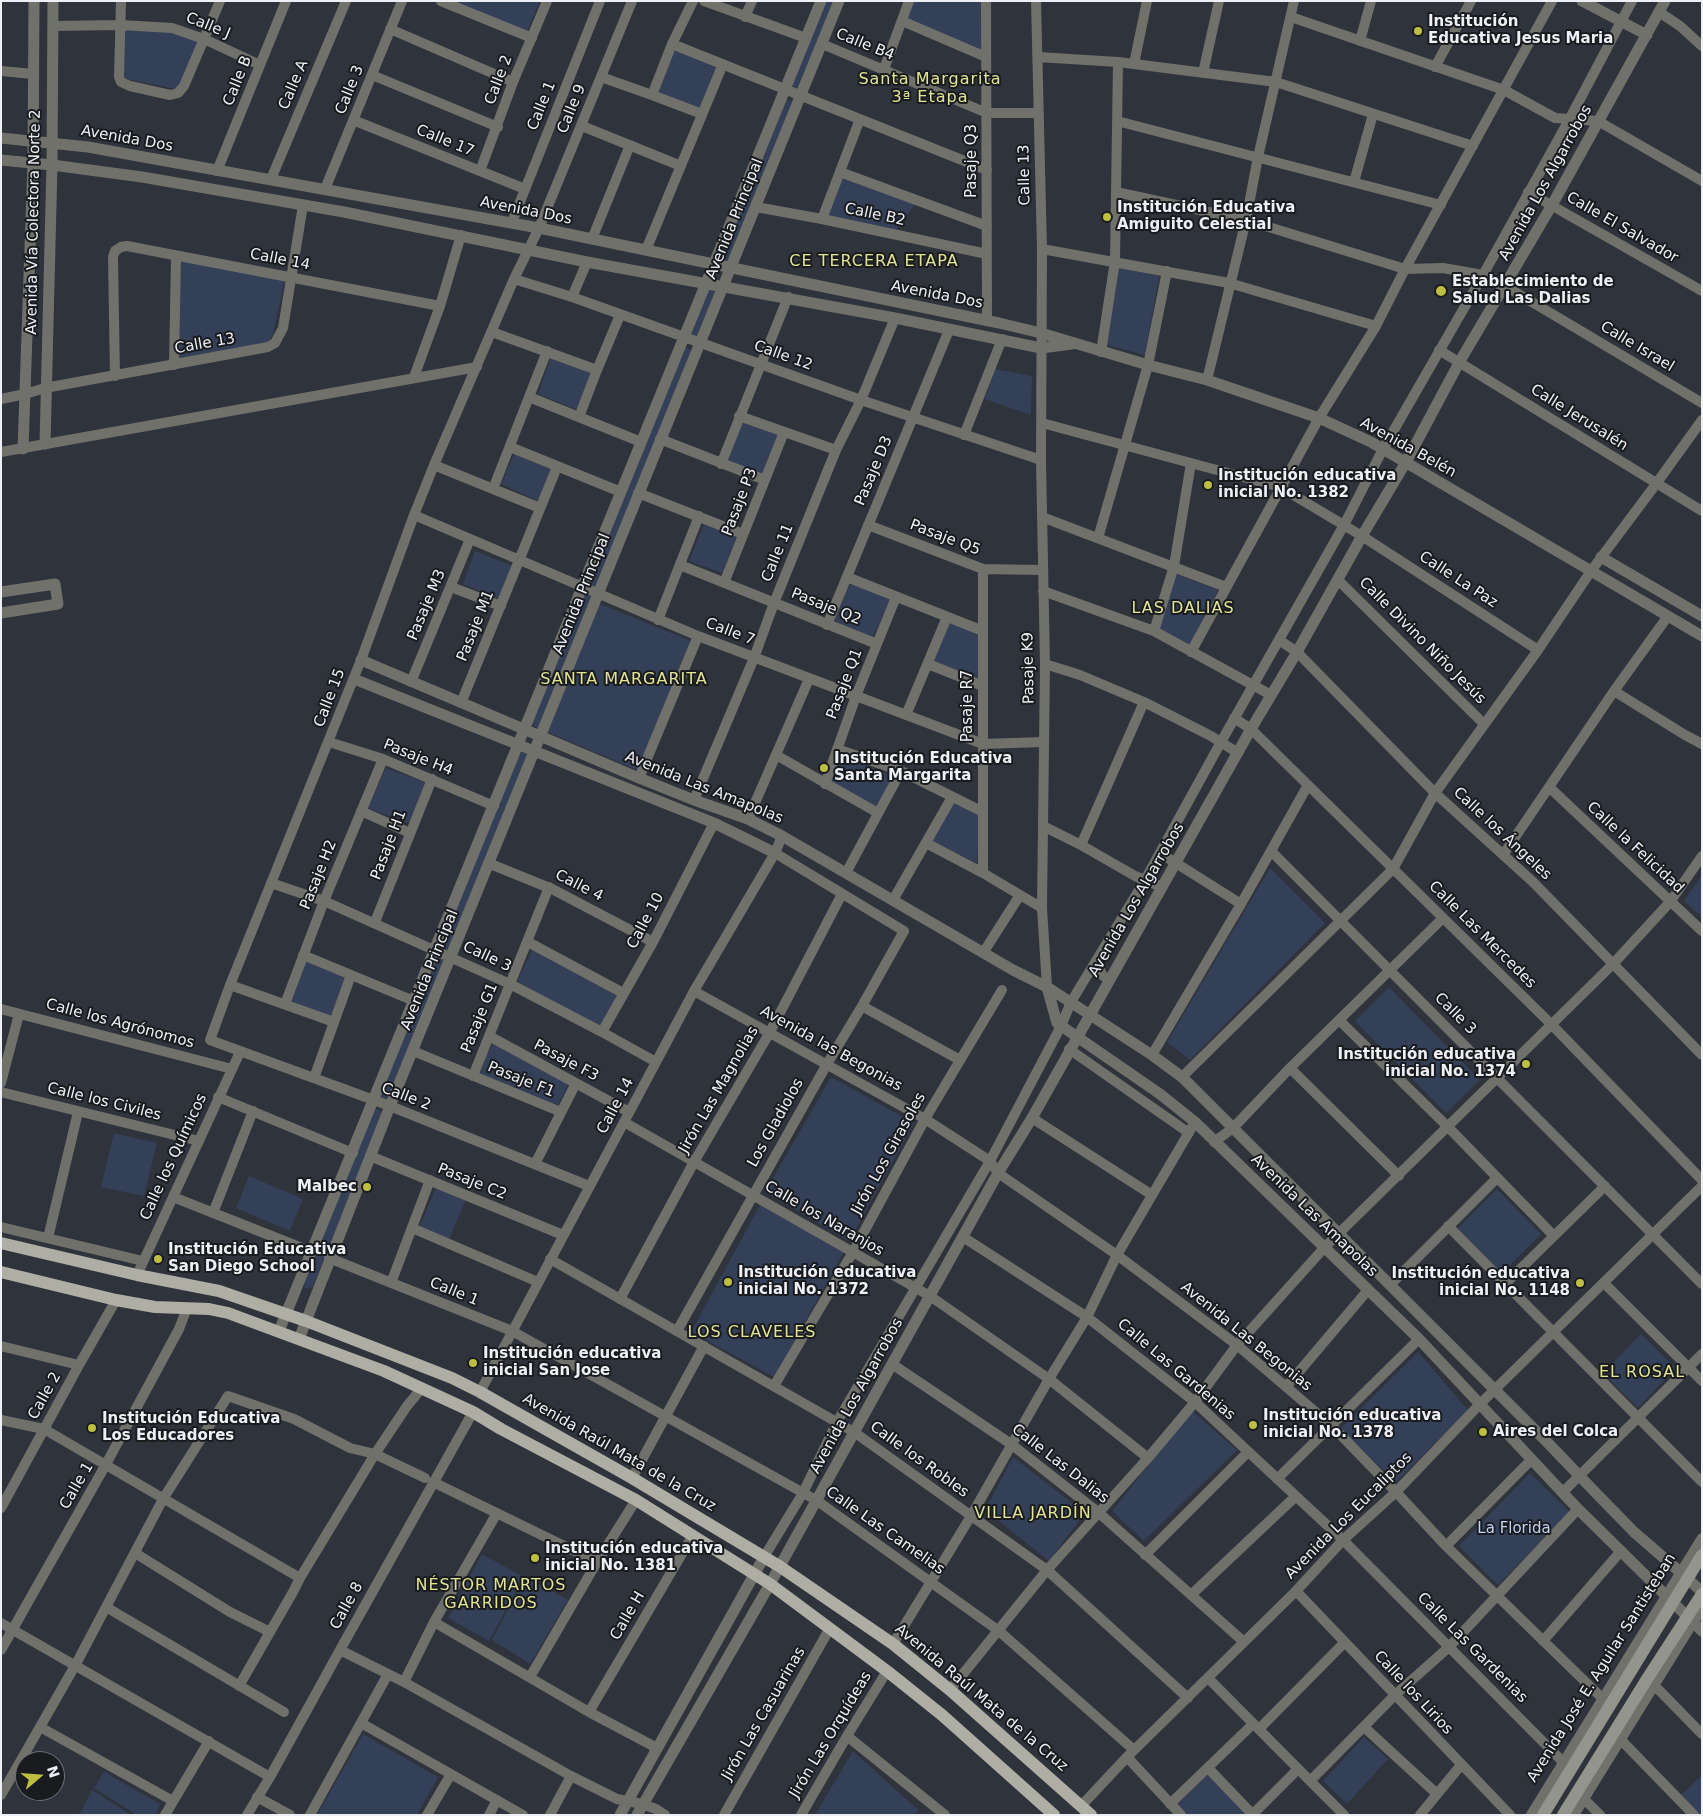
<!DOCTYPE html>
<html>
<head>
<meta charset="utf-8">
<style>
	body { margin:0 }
	#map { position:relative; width:1703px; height:1816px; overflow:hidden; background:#2f333b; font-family:"DejaVu Sans",sans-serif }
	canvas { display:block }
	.frame { position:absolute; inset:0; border:2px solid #eef0f6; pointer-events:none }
	.north { position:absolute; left:15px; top:1751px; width:50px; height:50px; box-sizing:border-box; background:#191b1e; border:1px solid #6e7074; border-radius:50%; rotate:72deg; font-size:14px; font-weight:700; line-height:20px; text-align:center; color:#eef0f6 }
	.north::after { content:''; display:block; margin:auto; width:18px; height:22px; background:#bebf42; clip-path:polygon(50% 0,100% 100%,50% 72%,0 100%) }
</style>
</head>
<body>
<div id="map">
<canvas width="1703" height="1816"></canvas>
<div class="frame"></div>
<div class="north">N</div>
</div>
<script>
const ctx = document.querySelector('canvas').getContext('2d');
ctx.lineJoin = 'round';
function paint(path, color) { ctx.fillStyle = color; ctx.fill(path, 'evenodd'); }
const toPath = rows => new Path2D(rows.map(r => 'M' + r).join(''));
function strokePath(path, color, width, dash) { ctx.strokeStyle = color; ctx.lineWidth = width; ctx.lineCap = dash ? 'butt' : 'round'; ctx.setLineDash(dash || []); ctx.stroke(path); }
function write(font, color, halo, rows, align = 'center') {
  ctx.font = font + ' "DejaVu Sans",sans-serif'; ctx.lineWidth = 4; ctx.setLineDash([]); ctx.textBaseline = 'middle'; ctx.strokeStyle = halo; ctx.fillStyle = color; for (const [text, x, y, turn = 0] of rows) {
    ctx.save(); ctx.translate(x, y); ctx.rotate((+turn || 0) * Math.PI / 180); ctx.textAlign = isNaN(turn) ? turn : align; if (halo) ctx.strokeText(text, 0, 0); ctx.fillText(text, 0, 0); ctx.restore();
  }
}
const green = toPath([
	[443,1,540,1,526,34],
	[824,1,835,1,800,87,796,88,792,85],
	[912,1,982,1,983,52,904,21],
	[128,29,160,30,196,39,198,44,180,88,177,89,126,79,123,75,125,30],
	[673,48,720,65,700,111,656,94],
	[787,99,792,102,727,263,722,261,721,258],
	[841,174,916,203,895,232,824,217],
	[186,259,281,277,284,282,273,335,268,342,179,359,180,263],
	[1119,267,1159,276,1145,355,1107,345],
	[713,289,715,291,697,337,691,336,707,290],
	[686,347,692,351,595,587,589,585,589,581],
	[551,357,592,372,578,410,538,394],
	[995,369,1032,376,1031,415,985,399],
	[744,421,780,436,761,477,726,459],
	[514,454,553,470,540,502,501,484],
	[704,524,737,536,722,573,689,561],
	[475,551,513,566,499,599,463,584],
	[1176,574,1218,590,1190,645,1159,628],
	[855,583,891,598,872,638,837,622,835,619,850,585],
	[587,593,592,595,538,728,535,727,532,723,585,594],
	[595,602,691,641,637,770,545,731],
	[952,623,980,633,979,678,977,679,934,662,949,624],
	[520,753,524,753,527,755,449,950,446,951,442,949,441,944],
	[839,755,894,776,876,809,830,782],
	[386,768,427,783,411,824,370,809,369,806],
	[954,802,980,816,977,863,976,863,933,841,932,838],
	[1270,868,1325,923,1190,1060,1167,1042],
	[1702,875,1702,917,1684,901],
	[535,950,618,996,600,1026,519,983,518,979,532,951],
	[438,957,442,957,444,961,387,1099,383,1098,380,1096],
	[306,959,347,977,330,1017,291,1001],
	[1389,987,1480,1080,1446,1113,1355,1021],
	[493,1044,569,1083,558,1105,480,1074,485,1058],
	[831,1077,914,1123,849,1241,765,1192],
	[375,1109,380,1110,382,1115,313,1286,309,1289,305,1288,304,1284],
	[114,1133,157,1143,144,1196,101,1187],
	[249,1176,303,1199,290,1231,236,1208],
	[436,1188,466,1199,449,1239,421,1228,420,1225],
	[1497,1189,1541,1234,1501,1274,1457,1229],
	[760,1205,844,1252,774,1377,691,1332],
	[1641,1334,1676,1368,1638,1408,1603,1373],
	[1418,1352,1468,1410,1396,1482,1340,1429],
	[1192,1411,1237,1450,1144,1541,1112,1511],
	[1013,1457,1085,1513,1049,1561,985,1510],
	[1530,1473,1570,1512,1498,1585,1459,1546],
	[482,1554,524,1577,489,1641,448,1618],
	[525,1576,568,1600,530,1664,492,1640],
	[363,1734,438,1777,417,1815,317,1815],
	[1364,1737,1388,1759,1347,1804,1323,1781],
	[853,1751,918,1810,914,1815,815,1815],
	[104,1772,160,1804,155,1815,137,1815,94,1788],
	[1208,1774,1245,1813,1243,1815,1188,1815,1178,1804],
	[1702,1775,1702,1815,1700,1815,1681,1795],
	[92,1790,132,1815,79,1815]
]);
const minor = toPath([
	[121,1,119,77,121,82,130,86,170,95,178,93,184,86,220,1],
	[441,1,532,38],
	[704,1,806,38],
	[986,1,987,320],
	[1036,1,1042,249,1041,460,1045,664,1042,908,1047,987],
	[1659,12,1680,26,1702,46],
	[745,17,752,1],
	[1291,17,1504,90,1555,118,1598,121,1702,181],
	[902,21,986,57],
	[53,26,121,25,172,28,204,39,260,65],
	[390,29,513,82],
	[1360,41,1371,1],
	[672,44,987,170],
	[822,44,987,113,1039,113],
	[1038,57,1118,62,1276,82,1473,146],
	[1134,64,1147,1],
	[1435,67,1471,1],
	[884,69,909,1],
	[1,71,33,74],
	[1203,73,1219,1],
	[372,75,498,127],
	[601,77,652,95,702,114],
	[652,95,672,44,693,1],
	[353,120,525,189],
	[1117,121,1441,205],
	[582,126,681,166],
	[217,171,286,1],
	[480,171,513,82,547,1],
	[840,172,987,226],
	[271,179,346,1],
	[1354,182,1373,114],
	[325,189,402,1],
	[1116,192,1246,220,1405,269,1443,268,1483,275,1505,286,1702,403],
	[1528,192,1702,291],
	[756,207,822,219,987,254],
	[822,219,860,119],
	[512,222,600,1],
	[592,239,630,145],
	[1042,249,1229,283,1376,326],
	[646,250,723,64],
	[514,279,572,297,861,400,1041,460],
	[572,297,587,262],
	[492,332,597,370],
	[1439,350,1702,511],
	[1101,352,1115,261,1118,62],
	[174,365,176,256],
	[115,376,113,257,115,251,121,247,127,246,440,306],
	[414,377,440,306,461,235],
	[1207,380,1246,220,1258,157,1294,1],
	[529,397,641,442],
	[1,399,25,394,45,388,268,347,275,343,283,328,303,205],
	[739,416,836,450],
	[579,417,597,370,620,315],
	[1042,423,1280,487,1362,536,1538,650],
	[964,435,1002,339],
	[660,439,765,480],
	[510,447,621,492],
	[1,452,477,367],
	[721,464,788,297],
	[434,465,540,508],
	[493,489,547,351],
	[638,493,743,534],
	[414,515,698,636,983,744,1044,742],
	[1042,517,1226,587],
	[868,525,983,569,1042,570],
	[1098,538,1148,365,1167,271],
	[680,565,877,644],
	[847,577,983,631],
	[1338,580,1484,724],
	[724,583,784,432],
	[451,587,501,606],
	[1043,591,1154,631,1271,695],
	[658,620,699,516],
	[827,625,949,330],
	[1154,631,1174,566,1191,463],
	[1279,640,1297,652,1435,793,1533,882,1702,1055],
	[1191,652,1319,418,1376,326,1405,269,1552,1],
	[928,664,983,686],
	[1045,664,1080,675,1144,702,1211,736,1238,753],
	[411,682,470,539],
	[1614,691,1685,735,1702,744],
	[461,703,557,467],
	[906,715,947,617],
	[1234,718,1251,729,1552,1025,1702,1180],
	[329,742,383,759,494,806],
	[837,749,901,771,983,812],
	[776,755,878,813],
	[639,778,698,636],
	[825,784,856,696,896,597],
	[1549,787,1702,931],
	[694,800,754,658,774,603,836,450,861,400,895,318],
	[361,811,410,833],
	[748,819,809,679],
	[1043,826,1081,845,1135,876,1162,887],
	[926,843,983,873,1042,908],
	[1081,845,1144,702],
	[1271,851,1702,1284],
	[1160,853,1241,904],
	[1503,855,1614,691,1668,616],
	[488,863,552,889,653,942],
	[846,873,901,771],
	[983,873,983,569],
	[271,883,324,901,510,984,602,1032,656,1062],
	[893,900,952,797],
	[375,922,432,779],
	[528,942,623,993],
	[983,953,1020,895],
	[303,955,414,1001],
	[1098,958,1099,967,1102,975,1109,980],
	[230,985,334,1022],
	[694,991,925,1119,990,1161,998,1173,1117,1255,1237,1345,1332,1426,1396,1492,1446,1546,1602,1698],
	[285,1004,324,901,383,759],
	[862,1006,960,1060],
	[1,1009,232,1069],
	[1339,1020,1448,1127,1554,1236],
	[602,1032,653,942,714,823],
	[489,1036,629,1112],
	[1069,1049,1189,1133],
	[413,1051,561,1112],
	[1152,1055,1241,904,1308,785],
	[1290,1068,1399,1176],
	[473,1076,549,887],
	[1182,1077,1393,869,1435,793,1538,650,1591,571,1656,484,1702,420],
	[314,1078,351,975],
	[1,1083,19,1014],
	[1,1092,199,1141],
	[218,1097,353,1153],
	[1032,1118,1152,1195],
	[624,1122,930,1296,1049,1379,1148,1458],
	[1214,1142,1233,1128,1290,1068,1443,918],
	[370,1156,563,1235],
	[535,1164,576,1083],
	[589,1186,390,1106,210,1040,230,985,361,660,414,515,434,465,514,279,539,228,632,1],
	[173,1197,312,1252],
	[213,1213,253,1111],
	[1448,1226,1702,1482],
	[1,1227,143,1261],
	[412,1228,538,1282],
	[963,1237,1087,1317,1195,1402,1343,1540,1563,1762],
	[48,1238,78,1112],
	[329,1258,512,1331,816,1500,999,1631,1134,1750],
	[550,1259,854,1432,1047,1570,1188,1698],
	[137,1275,240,1052],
	[391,1283,430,1180],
	[1604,1283,1702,1381],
	[1505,1284,1605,1186],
	[1390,1285,1497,1178],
	[620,1299,694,1162,770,1032,842,894],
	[677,1331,827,1064,862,1006,904,931,775,853],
	[1,1346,79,1365],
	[892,1364,1011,1444,1099,1513,1244,1642],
	[774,1386,853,1252,925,1119,1002,990],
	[1286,1387,1368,1290],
	[480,1392,694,991,775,853,782,836],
	[1,1420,44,1429,300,1578],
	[632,1478,704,1346],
	[1277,1479,1419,1339],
	[433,1482,597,1562],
	[1563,1492,1702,1354],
	[1,1508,79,1365,116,1300],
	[1446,1546,1531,1460],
	[135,1553,230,1612,270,1632],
	[1145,1555,1248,1452],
	[764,1557,803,1493,837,1422,990,1161,1061,1026,1071,1002,1145,880,1221,742,1344,525,1383,449,1483,275,1569,120,1632,1],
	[1296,1591,1510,1815],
	[1191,1595,1296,1496],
	[106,1607,284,1712],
	[434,1622,589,1712,657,1748],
	[1,1623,270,1777],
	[1543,1641,1621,1551],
	[893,1644,971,1516,1049,1379,1087,1317,1117,1255,1195,1122],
	[1,1650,105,1466,179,1329,187,1308],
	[340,1650,404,1682,571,1776,617,1799,642,1804,656,1809,665,1815],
	[530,1677,597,1562,636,1500],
	[1208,1678,1344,1815],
	[404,1682,434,1622,497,1513],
	[1654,1685,1702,1734],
	[239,1686,293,1592,300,1578,375,1454,407,1406,422,1388],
	[950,1690,1047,1570,1148,1458,1195,1402,1237,1345,1324,1248,1613,964,1670,902,1702,856],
	[589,1712,693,1535],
	[361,1723,523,1815],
	[40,1727,173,1801],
	[1364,1727,1437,1794],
	[1259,1729,1345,1642],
	[847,1736,945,1815],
	[1621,1740,1694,1815],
	[1127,1757,1181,1815],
	[1208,1768,1253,1815],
	[1310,1781,1395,1695,1449,1647,1578,1509],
	[1,1795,76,1664,163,1499,228,1396,294,1419,350,1448,375,1454,425,1478],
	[257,1797,290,1815],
	[1584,1799,1600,1815],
	[1170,1804,1253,1724],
	[1082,1805,1127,1757,1296,1591,1343,1540,1396,1492,1480,1404,1702,1186],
	[165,1815,209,1741],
	[247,1815,270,1777,340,1650,473,1412],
	[310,1815,388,1674],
	[427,1815,451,1774],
	[489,1815,497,1800],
	[550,1815,571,1776],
	[724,1815,830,1628],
	[801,1815,847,1736,887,1671],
	[1252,1815,1298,1769],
	[1420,1815,1461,1765],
	[1531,1815,1702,1538],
	[1574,1815,1702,1608]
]);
const tertiary = toPath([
	[1582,1,1647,35],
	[1,138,88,147,539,228,999,323,1041,333,1148,365,1207,380,1319,418,1371,442,1702,636],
	[1,160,52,165,142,177,344,212,587,262,895,318,1041,348,1072,344],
	[45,444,52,165,53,1],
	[23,449,33,162,34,1],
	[1601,557,1702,616],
	[1,592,55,584,58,604,1,613],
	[361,660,639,778,694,800,748,819,782,836,1013,970,1047,987,1152,1055,1182,1077,1547,1442,1594,1491,1634,1532,1687,1578,1702,1592],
	[354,679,714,823,775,853],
	[1047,987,1057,1023,1160,1094,1195,1122,1419,1339,1578,1509,1702,1631],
	[279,1331,821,1],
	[299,1339,390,1106,839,1],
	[620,1815,764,1557],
	[637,1815,770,1584,998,1173,1032,1118,1251,729,1297,652,1362,536,1406,462,1460,361,1552,205,1665,1]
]);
const secondary = toPath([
	[1543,1815,1702,1555],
	[1563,1815,1647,1679,1702,1594]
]);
const primary = toPath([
	[1,1243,137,1275,219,1291,306,1321,452,1378,480,1392,632,1478,779,1566,893,1644,950,1690,1091,1815],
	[1,1272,116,1300,155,1307,209,1309,228,1313,384,1371,473,1412,501,1429,636,1500,770,1584,887,1671,942,1715,1054,1815]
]);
const markers = [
	[1418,31,5,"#bebf42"],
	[1107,217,5,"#bebf42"],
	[1441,291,6,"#bebf42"],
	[1208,485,5,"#bebf42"],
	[824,768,5,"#bebf42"],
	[1526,1064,5,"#bebf42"],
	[367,1187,5,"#bebf42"],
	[158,1259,5,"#bebf42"],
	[728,1282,5,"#bebf42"],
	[1580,1283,5,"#bebf42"],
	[473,1363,5,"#bebf42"],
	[1253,1425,5,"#bebf42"],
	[92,1428,5,"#bebf42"],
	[1483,1432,5,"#bebf42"],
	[535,1558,5,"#bebf42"]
];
const poiNames = [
	["Institución",1428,22],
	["Educativa Jesus Maria",1428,39],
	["Institución Educativa",1117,208],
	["Amiguito Celestial",1117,225],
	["Establecimiento de",1452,282],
	["Salud Las Dalias",1452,299],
	["Institución educativa",1218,476],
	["inicial No. 1382",1218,493],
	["Institución Educativa",834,759],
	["Santa Margarita",834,776],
	["Institución educativa",1516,1055,"right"],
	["inicial No. 1374",1516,1072,"right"],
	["Malbec",357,1187,"right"],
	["Institución Educativa",168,1250],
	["San Diego School",168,1267],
	["Institución educativa",738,1273],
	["inicial No. 1372",738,1290],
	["Institución educativa",1570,1274,"right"],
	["inicial No. 1148",1570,1291,"right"],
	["Institución educativa",483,1354],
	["inicial San Jose",483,1371],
	["Institución educativa",1263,1416],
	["inicial No. 1378",1263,1433],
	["Institución Educativa",102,1419],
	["Los Educadores",102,1436],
	["Aires del Colca",1493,1432],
	["Institución educativa",545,1549],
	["inicial No. 1381",545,1566]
];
const streetNames = [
	["Calle J",208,26,22],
	["Calle B4",865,45,22],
	["Calle 2",499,80,-69],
	["Calle B",238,81,-68],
	["Calle A",294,85,-67],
	["Calle 3",350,90,-68],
	["Calle 1",542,106,-68],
	["Calle 9",572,109,-68],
	["Avenida Dos",127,139,10],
	["Calle 17",445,141,22],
	["Pasaje Q3",972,161,-90],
	["Calle 13",1025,175,-91],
	["Avenida Los Algarrobos",1546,183,-61],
	["Avenida Dos",526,211,11],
	["Calle B2",875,215,12],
	["Avenida Principal",735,219,-68],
	["Avenida Vía Colectora Norte 2",34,222,-89],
	["Calle El Salvador",1622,228,30],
	["Calle 14",280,260,11],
	["Avenida Dos",937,295,11],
	["Calle 13",205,344,-10],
	["Calle Israel",1637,347,31],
	["Calle 12",783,356,20],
	["Calle Jerusalén",1579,418,32],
	["Avenida Belén",1408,448,29],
	["Pasaje D3",874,471,-67],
	["Pasaje P3",740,502,-69],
	["Pasaje Q5",945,538,21],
	["Calle 11",778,553,-68],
	["Calle La Paz",1458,580,33],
	["Avenida Principal",582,594,-68],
	["Pasaje M3",427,605,-67],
	["Pasaje Q2",826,607,22],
	["Pasaje M1",476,626,-68],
	["Calle 7",730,632,21],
	["Calle Divino Niño Jesús",1422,641,45],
	["Pasaje K9",1029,668,-91],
	["Pasaje Q1",845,684,-69],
	["Calle 15",330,698,-69],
	["Pasaje R7",968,706,-90],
	["Pasaje H4",418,758,22],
	["Avenida Las Amapolas",704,788,22],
	["Calle los Ángeles",1502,834,43],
	["Pasaje H1",389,845,-69],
	["Calle la Felicidad",1635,848,43],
	["Pasaje H2",319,875,-68],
	["Calle 4",579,886,27],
	["Avenida Los Algarrobos",1137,900,-60],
	["Calle 10",646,921,-62],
	["Calle Las Mercedes",1482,935,45],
	["Calle 3",487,957,25],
	["Avenida Principal",430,970,-68],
	["Calle 3",1455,1014,45],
	["Pasaje G1",480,1018,-68],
	["Calle los Agrónomos",120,1024,15],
	["Avenida las Begonias",831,1049,29],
	["Pasaje F3",566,1061,28],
	["Pasaje F1",521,1080,22],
	["Jirón Las Magnolias",719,1090,-60],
	["Calle 2",406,1097,21],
	["Calle los Civiles",104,1102,14],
	["Calle 14",616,1106,-62],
	["Los Gladiolos",776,1123,-61],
	["Jirón Los Girasoles",889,1154,-61],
	["Calle los Químicos",174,1157,-65],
	["Pasaje C2",472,1182,22],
	["Avenida Las Amapolas",1314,1216,44],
	["Calle los Naranjos",824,1219,30],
	["Calle 1",454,1292,22],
	["Avenida Las Begonias",1246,1337,39],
	["Calle Las Gardenias",1176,1370,40],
	["Calle 2",45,1396,-61],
	["Avenida Los Algarrobos",857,1396,-61],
	["Avenida Raúl Mata de la Cruz",619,1453,30],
	["Calle los Robles",919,1460,36],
	["Calle Las Dalias",1060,1464,38],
	["Calle 1",77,1486,-60],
	["Avenida Los Eucaliptos",1349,1516,-45],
	["Calle Las Camelias",885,1531,35],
	["Calle 8",347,1606,-61],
	["Calle H",628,1616,-60],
	["Calle Las Gardenias",1472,1648,45],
	["Avenida José E. Aguilar Santisteban",1602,1668,-58],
	["Calle los Lirios",1413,1693,47],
	["Avenida Raúl Mata de la Cruz",981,1698,40],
	["Jirón Las Casuarinas",764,1714,-60],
	["Jirón Las Orquídeas",831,1735,-59]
];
const parkNames = [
	["La Florida",1514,1529]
];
const neighbourhoodNames = [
	["Santa Margarita",930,80],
	["3ª Etapa",930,98],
	["CE TERCERA ETAPA",874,262],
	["LAS DALIAS",1183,609],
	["SANTA MARGARITA",624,680],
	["LOS CLAVELES",752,1333],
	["EL ROSAL",1642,1373],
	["VILLA JARDÍN",1033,1514],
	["NÉSTOR MARTOS",491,1586],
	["GARRIDOS",491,1604]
];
paint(green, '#343f58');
strokePath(minor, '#71716c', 10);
strokePath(tertiary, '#71716c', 11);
strokePath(secondary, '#93948c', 12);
strokePath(primary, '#aeaea5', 12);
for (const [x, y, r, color] of markers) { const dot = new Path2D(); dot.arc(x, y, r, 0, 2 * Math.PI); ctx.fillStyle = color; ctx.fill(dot); strokePath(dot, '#191b1e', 2); }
write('bold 15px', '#eef0f6', '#191b1e', poiNames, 'left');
write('15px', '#eef0f6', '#191b1e', streetNames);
write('15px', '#c2d2f4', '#191b1e', parkNames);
ctx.letterSpacing = '1px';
write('16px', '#e2e495', '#191b1e', neighbourhoodNames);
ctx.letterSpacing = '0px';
</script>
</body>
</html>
